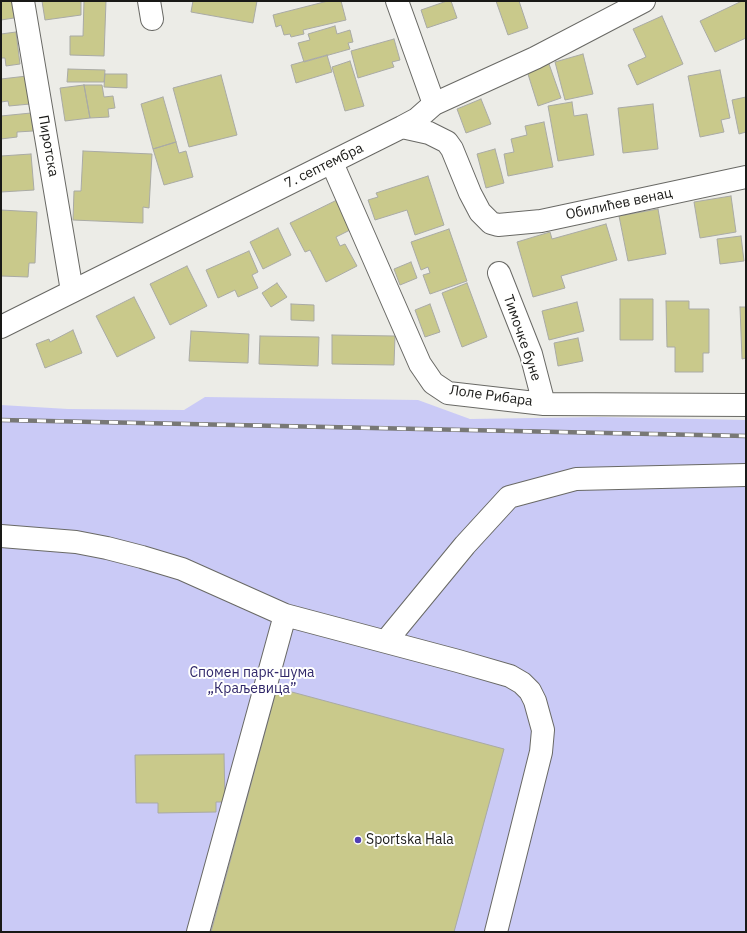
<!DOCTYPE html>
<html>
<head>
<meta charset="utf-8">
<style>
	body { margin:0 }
	#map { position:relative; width:747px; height:933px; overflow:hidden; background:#ecece7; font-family:"IBM Plex Sans",sans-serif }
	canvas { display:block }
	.frame { position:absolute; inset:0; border:2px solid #191917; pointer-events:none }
</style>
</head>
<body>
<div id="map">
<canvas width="747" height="933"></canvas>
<div class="frame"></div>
</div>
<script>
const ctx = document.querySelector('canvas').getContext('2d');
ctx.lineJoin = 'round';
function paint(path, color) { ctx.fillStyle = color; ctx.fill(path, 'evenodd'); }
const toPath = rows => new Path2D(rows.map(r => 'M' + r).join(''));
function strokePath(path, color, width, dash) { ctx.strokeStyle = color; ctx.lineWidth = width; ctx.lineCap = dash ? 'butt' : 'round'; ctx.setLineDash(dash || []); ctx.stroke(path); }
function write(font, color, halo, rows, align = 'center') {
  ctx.font = font + ' "IBM Plex Sans",sans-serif'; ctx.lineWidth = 4; ctx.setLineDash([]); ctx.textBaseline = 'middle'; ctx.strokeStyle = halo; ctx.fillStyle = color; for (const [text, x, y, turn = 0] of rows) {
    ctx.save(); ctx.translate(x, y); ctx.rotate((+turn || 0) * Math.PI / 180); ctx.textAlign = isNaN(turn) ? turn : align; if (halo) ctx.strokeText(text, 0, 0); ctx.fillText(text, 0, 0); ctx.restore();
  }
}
const green = toPath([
	[205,397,418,400,470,419,600,417,746,420,746,932,1,932,1,405,68,409,184,410]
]);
const building = toPath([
	[1,1,12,1,14,18,1,20,1,1],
	[42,1,81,1,81,15,45,20,42,1],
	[84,1,106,1,104,56,70,55,70,36,83,36,84,1],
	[193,1,257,1,253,23,191,12,193,1],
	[328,1,341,1,346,20,303,30,304,34,291,37,290,34,284,35,281,25,276,27,273,15,328,1],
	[447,1,451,1,457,18,427,28,421,10,447,1],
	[496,1,519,1,528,28,508,35,496,1],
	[742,1,746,1,746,38,715,52,700,21,742,1],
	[662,16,683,64,637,85,628,65,646,57,633,29,662,16],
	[335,26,337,34,350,30,353,42,348,43,350,49,304,62,298,43,310,40,308,34,335,26],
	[16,32,20,64,6,66,5,58,1,58,1,34,16,32],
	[394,39,400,60,392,62,394,67,358,78,351,51,394,39],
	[583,54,593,94,565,100,555,62,583,54],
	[327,55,332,72,296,83,291,65,327,55],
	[350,61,364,106,345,111,332,67,350,61],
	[549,64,561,98,538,106,527,71,549,64],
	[68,69,105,70,104,82,67,82,68,69],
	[720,70,730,118,721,120,724,132,700,137,688,76,720,70],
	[105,74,127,74,127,88,104,87,105,74],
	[221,75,237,135,189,147,173,88,221,75],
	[27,76,30,104,9,106,8,101,1,102,1,79,27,76],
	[84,85,102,85,104,97,113,96,115,108,108,109,109,117,90,118,84,85],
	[84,85,90,118,65,121,60,88,84,85],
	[163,97,176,142,153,149,141,104,163,97],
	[746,97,746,132,739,134,732,100,746,97],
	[481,99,491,124,466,133,457,109,481,99],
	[572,102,574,116,587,114,594,155,558,161,548,106,572,102],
	[653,104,658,149,623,153,618,108,653,104],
	[31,113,33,131,17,132,17,137,1,139,1,116,31,113],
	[544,122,553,167,508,176,504,154,514,152,511,139,527,135,525,126,544,122],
	[176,142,179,153,186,151,193,177,164,185,153,149,176,142],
	[495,149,504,183,486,188,477,154,495,149],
	[83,151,152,154,149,208,143,207,143,223,73,220,74,191,81,191,83,151],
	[31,154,34,190,1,192,1,156,31,154],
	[428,176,444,225,415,235,407,210,375,220,368,200,378,197,376,193,428,176],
	[731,196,736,232,700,238,694,202,731,196],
	[339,199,354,228,336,237,340,246,345,244,357,266,326,282,310,250,305,252,290,223,339,199],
	[658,209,666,254,628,261,619,216,658,209],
	[1,210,37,212,35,263,29,263,28,277,1,276,1,210],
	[606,224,617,260,561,276,565,288,533,297,517,242,550,232,552,239,606,224],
	[278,228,291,255,263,269,250,242,278,228],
	[449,229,467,281,430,294,423,275,430,273,428,267,421,270,411,242,449,229],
	[741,236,744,261,720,264,717,239,741,236],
	[249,251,258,272,252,275,258,288,238,297,235,290,218,298,206,270,249,251],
	[411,262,417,278,400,285,394,269,411,262],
	[187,266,207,306,170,325,150,284,187,266],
	[277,283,287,297,271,307,262,293,277,283],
	[467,283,487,337,462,347,442,293,467,283],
	[134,297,155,338,117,357,96,316,134,297],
	[620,299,653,299,653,340,620,340,620,299],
	[666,301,689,301,689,309,709,309,709,353,703,353,703,372,675,372,675,347,667,347,666,301],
	[577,302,584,331,549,340,542,311,577,302],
	[291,304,314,305,314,321,291,320,291,304],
	[430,304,440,332,425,337,415,310,430,304],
	[740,307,746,307,746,358,742,359,740,307],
	[73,330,82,353,45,368,36,344,49,339,50,342,73,330],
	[191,331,249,334,248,363,189,361,191,331],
	[332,335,395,336,394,365,332,364,332,335],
	[260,336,319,337,318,366,259,364,260,336],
	[578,338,583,361,558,366,554,343,578,338],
	[277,688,504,749,454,932,211,932,277,688],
	[224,754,225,802,216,802,216,812,158,813,158,803,136,803,135,755,224,754]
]);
const minor = toPath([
	[23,1,72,291],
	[149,1,152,19],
	[397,1,434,104],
	[332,163,420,364,433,383,448,393,544,404,746,405],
	[499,273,531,354,544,404],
	[1,536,76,542,107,548,142,557,182,569,285,615,458,661,510,676,522,683,530,691,535,701,543,730,541,752,496,932],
	[386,641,465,545,509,497,576,479,746,475],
	[198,932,285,615]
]);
const major = toPath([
	[402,127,429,133,447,142,452,149,470,193,480,212,491,223,498,225,541,221,746,177],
	[1,327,402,127,417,119,434,104,535,58,644,1]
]);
const rail = toPath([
	[1,420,746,436]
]);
const markers = [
	[358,840,4,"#513eb5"]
];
const streetNames = [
	["Пиротска",48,146,80],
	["7. септембра",324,166,-26],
	["Обилићев венац",619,204,-12],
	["Тимочке буне",522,338,71],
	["Лоле Рибара",491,396,8]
];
const parkNames = [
	["Спомен парк-шума",252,673],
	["„Краљевица”",252,689]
];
const poiNames = [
	["Sportska Hala",366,840]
];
paint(green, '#cacaf6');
paint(building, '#c9c98b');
strokePath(building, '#a9aaa5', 1);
strokePath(minor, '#696965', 24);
strokePath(major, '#696965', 24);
strokePath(minor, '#fff', 22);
strokePath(major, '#fff', 22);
strokePath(rail, '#787875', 4.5);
strokePath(rail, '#fffffe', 3, [9]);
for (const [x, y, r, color] of markers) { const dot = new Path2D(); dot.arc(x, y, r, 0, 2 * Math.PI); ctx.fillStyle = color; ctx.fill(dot); strokePath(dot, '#fffffe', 1.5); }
write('14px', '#191917', '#fffffe', streetNames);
write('14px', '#30276a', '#fffffe', parkNames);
write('14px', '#191917', '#fffffe', poiNames, 'left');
</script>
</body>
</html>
